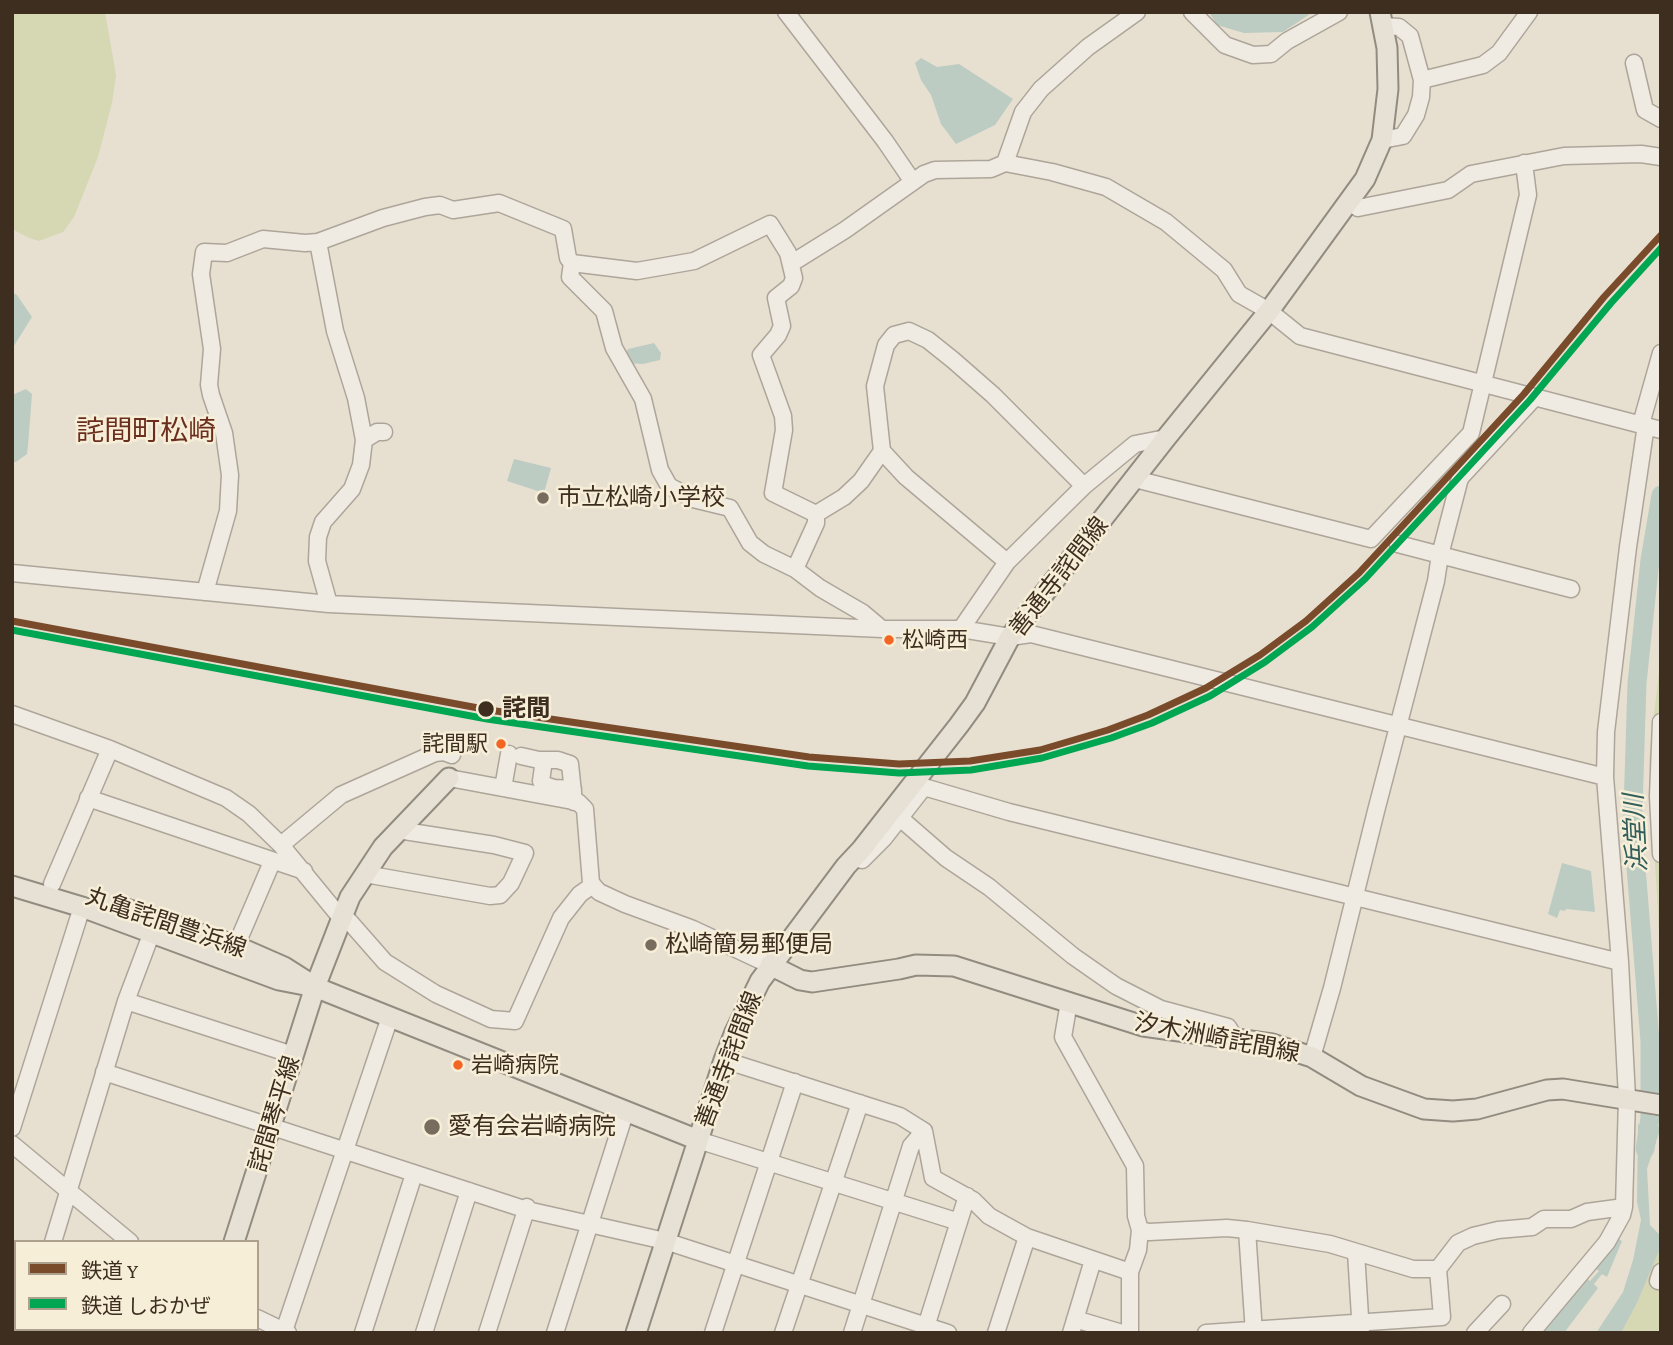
<!DOCTYPE html>
<html>
<head>
<meta charset="utf-8">
<style>
	body { margin:0 }
	#map { position:relative; width:1673px; height:1345px; overflow:hidden; background:#e7e0d1; font-family:"Crimson Pro","Noto Sans JP",serif }
	canvas { display:block }
	.frame { position:absolute; inset:0; border:14px solid #3d2e20; pointer-events:none }
	.legend { position:absolute; left:14px; top:1240px; width:245px; height:91px; box-sizing:border-box; background:#f7eed8; border:2px solid #ada18e; margin:0; padding:9px 12px; list-style:none; font-size:21px; color:#3d2e20 }
	.legend li { display:flex; align-items:center; gap:14px; height:35px }
	.legend b { width:35px; border:2px solid #ada18e }
</style>
</head>
<body>
<div id="map">
<canvas width="1673" height="1345"></canvas>
<div class="frame"></div>
<ul class="legend">
<li><b style="height:9px;background:#7a4b2a"></b>鉄道 Y</li>
<li><b style="height:9px;background:#00a651"></b>鉄道 しおかぜ</li>
</ul>
</div>
<script>
const ctx = document.querySelector('canvas').getContext('2d');
ctx.lineJoin = 'round';
function paint(path, color) { ctx.fillStyle = color; ctx.fill(path, 'evenodd'); }
const toPath = rows => new Path2D(rows.map(r => 'M' + r).join(''));
function strokePath(path, color, width, dash) { ctx.strokeStyle = color; ctx.lineWidth = width; ctx.lineCap = dash ? 'butt' : 'round'; ctx.setLineDash(dash || []); ctx.stroke(path); }
function write(font, color, halo, rows, align = 'center') {
  ctx.font = font + ' "Crimson Pro","Noto Sans JP",serif'; ctx.lineWidth = 5; ctx.setLineDash([]); ctx.textBaseline = 'middle'; ctx.strokeStyle = halo; ctx.fillStyle = color; for (const [text, x, y, turn = 0] of rows) {
    ctx.save(); ctx.translate(x, y); ctx.rotate((+turn || 0) * Math.PI / 180); ctx.textAlign = isNaN(turn) ? turn : align; if (halo) ctx.strokeText(text, 0, 0); ctx.fillText(text, 0, 0); ctx.restore();
  }
}
const green = toPath([
	[12,12,105,12,116,75,112,103,98,157,74,217,63,232,39,241,29,238,12,229],
	[1661,654,1661,966,1649,759],
	[1661,1245,1661,1326,1657,1333,1621,1333,1637,1303]
]);
const water = toPath([
	[1209,12,1313,12,1283,32,1244,33,1217,25],
	[921,58,937,67,959,64,1013,99,995,125,956,144,941,124,931,95,921,80,915,63],
	[12,292,17,295,32,317,12,349],
	[654,343,661,353,660,360,643,364,625,363,623,358,628,349],
	[26,389,32,394,28,446,27,454,16,462,12,462,12,395],
	[514,459,551,468,544,493,507,481],
	[1562,863,1591,871,1595,912,1566,909,1565,911,1560,910,1557,918,1548,914],
	[1638,1124,1661,1127,1647,1169,1650,1225,1661,1236,1661,1246,1637,1303,1621,1333,1596,1333,1623,1292,1633,1260,1641,1220,1637,1202],
	[1619,1239,1622,1241,1607,1277,1602,1274,1594,1284,1598,1288,1564,1333,1542,1333,1587,1279,1590,1281,1599,1271,1596,1269]
]);
const river = toPath([
	[1645,1149,1650,1118,1650,1041,1633,830,1633,810,1637,683,1650,560,1661,495]
]);
const minor = toPath([
	[786,12,885,141,913,182],
	[1192,12,1225,45,1253,55,1271,54,1287,41,1339,12],
	[1634,63,1645,110,1661,119],
	[1422,80,1483,65,1499,53,1529,12],
	[1382,140,1403,136,1416,115,1421,97,1422,80,1410,36,1399,27,1383,26],
	[1005,163,1023,112,1041,89,1088,47,1137,12],
	[1350,200,1358,208,1448,190,1471,174,1564,156,1641,154,1661,157],
	[318,242,335,331,356,398,364,440],
	[572,263,637,271,694,261,770,224,788,253,794,278,791,286,776,298,782,326,778,335,761,355,783,416,784,430,773,493,816,514],
	[792,263,845,230,924,174,935,170,991,169,1005,163,1052,172,1106,187,1166,222,1224,270,1239,294,1269,311,1300,336,1661,430],
	[1641,424,1661,353],
	[1135,479,1371,539,1471,433,1528,195,1524,163],
	[816,514,844,497,861,481,882,451],
	[1398,544,1571,589],
	[1007,562,906,477,882,451,875,386,886,345,894,335,909,331,928,340,953,360,993,395,1084,486],
	[795,569,816,523,816,514],
	[12,573,329,604,882,629,961,629,1010,637,1031,634,1605,777],
	[205,592,228,511,230,475,224,433,211,395,209,385,212,349,201,274,204,252,227,253,263,239,305,243,318,242,383,218,425,207,440,205,453,210,499,203,563,229,568,258,572,263,570,277,604,311,614,348,643,399,660,470,669,486,693,499,730,508,750,543,764,554,795,569,820,588,863,613,882,629],
	[329,604,317,561,318,537,323,522,352,489,361,465,364,440,377,432,384,432],
	[961,629,1007,562,1084,486,1135,444,1166,438],
	[12,714,110,749,226,798,249,814,281,845,341,918,349,921,385,962,436,994,491,1019,515,1021,561,918,580,894,593,885],
	[1661,722,1658,796,1661,854],
	[521,756,539,760,558,760,570,764,574,802],
	[544,760,541,781,545,785,554,788,573,789],
	[449,778,578,802,585,809,591,883,599,892,625,904,693,929,770,965],
	[503,788,509,754],
	[88,798,304,871],
	[900,818,946,858,989,887,1073,956,1116,986,1161,1009,1228,1027,1235,1038],
	[281,845,341,795,435,753,444,752,452,755],
	[862,860,884,838,924,787,1009,812,1620,962],
	[365,874,490,896,500,895,511,883,525,853,494,845,398,830],
	[52,884,110,749],
	[236,946,272,862],
	[126,1001,293,1055],
	[1069,1002,1063,1037,1135,1166,1136,1216,1140,1230,1138,1250,1130,1272,1130,1333],
	[1312,1057,1332,988,1376,811,1436,581,1440,555,1460,478,1535,397],
	[724,1060,900,1116,924,1131,933,1178,973,1200,989,1216,1027,1237,1130,1272],
	[104,1072,527,1210,665,1241,948,1333],
	[12,1128,82,907],
	[698,1140,959,1222],
	[12,1144,130,1242],
	[1140,1230,1149,1232,1227,1228,1247,1230,1330,1244,1413,1269,1438,1269],
	[1247,1230,1254,1333],
	[53,1242,126,1001,152,932],
	[1356,1252,1361,1333],
	[1658,1281,1661,1272],
	[257,1318,288,1333],
	[1075,1319,1122,1333],
	[284,1331,390,1017],
	[25,1333,26,1329],
	[115,1333,116,1329],
	[363,1333,414,1174],
	[424,1333,469,1191],
	[487,1333,527,1207],
	[555,1333,626,1110],
	[713,1333,795,1082],
	[783,1333,860,1103],
	[852,1333,911,1146,924,1131],
	[924,1333,967,1196],
	[996,1333,1027,1237],
	[1071,1333,1093,1260],
	[1206,1333,1442,1317,1438,1269,1458,1243,1473,1236,1498,1230,1532,1227,1544,1219,1571,1219,1587,1212,1624,1207,1627,1098,1620,962,1605,777,1606,732,1628,547,1646,425],
	[1475,1333,1502,1304],
	[1531,1333,1607,1242,1622,1215,1624,1207]
]);
const major = toPath([
	[12,886,82,907,279,980,315,987,698,1140],
	[123,908,236,946,284,967,306,981],
	[770,965,800,980,812,982,899,969,916,965,954,966,1143,1026,1272,1044,1312,1057,1361,1086,1424,1109,1453,1111,1477,1109,1547,1090,1563,1089,1661,1105],
	[234,1242,315,987,350,897,383,847,449,778],
	[205,1333,206,1329],
	[636,1333,724,1060,735,1032,760,981,846,866,861,850,959,725,975,703,1010,637,1166,438,1269,311,1365,179,1382,140,1388,89,1387,48,1380,12]
]);
const rail1 = toPath([
	[12,621,489,710,809,757,899,764,970,761,1040,750,1108,730,1148,715,1206,688,1260,655,1306,621,1359,573,1524,394,1604,297,1661,235]
]);
const rail2 = toPath([
	[12,630,487,719,808,766,899,773,971,770,1042,758,1111,738,1152,723,1210,696,1265,662,1312,627,1365,579,1530,400,1611,303,1661,248]
]);
const markers = [
	[543,498,7,"#786c5e"],
	[889,640,6,"#f26522"],
	[486,709,9,"#3d2e20"],
	[501,744,6,"#f26522"],
	[651,945,7,"#786c5e"],
	[458,1065,6,"#f26522"],
	[432,1127,9,"#786c5e"]
];
const busNames = [
	["松崎西",902,640],
	["詫間駅",488,744,"right"],
	["岩崎病院",471,1065]
];
const poiNames = [
	["市立松崎小学校",557,498],
	["松崎簡易郵便局",665,945],
	["愛有会岩崎病院",448,1127]
];
const streetNames = [
	["善通寺詫間線",1059,577,-52],
	["丸亀詫間豊浜線",166,923,19],
	["汐木洲崎詫間線",1217,1038,11],
	["善通寺詫間線",729,1060,-69],
	["詫間琴平線",275,1114,-73]
];
const stopNames = [
	["詫間",502,709]
];
const waterNames = [
	["浜堂川",1636,833,-93]
];
const quarterNames = [
	["詫間町松崎",146,431]
];
paint(green, '#d6d7b3');
paint(water, '#bcccc2');
strokePath(river, '#bcccc2', 19);
strokePath(minor, '#ada599', 19);
strokePath(major, '#928b80', 23);
strokePath(minor, '#efebe3', 16);
strokePath(major, '#e6e1d4', 19);
strokePath(rail1, '#7a4b2a', 7);
strokePath(rail2, '#00a651', 7);
for (const [x, y, r, color] of markers) { const dot = new Path2D(); dot.arc(x, y, r, 0, 2 * Math.PI); ctx.fillStyle = color; ctx.fill(dot); strokePath(dot, '#f7eed8', 2.5); }
write('22px', '#3d2e20', '#f7eed8', busNames, 'left');
write('24px', '#3d2e20', '#f7eed8', poiNames, 'left');
write('24px', '#3d2e20', '#f7eed8', streetNames);
write('bold 24px', '#3d2e20', '#f7eed8', stopNames, 'left');
write('italic 26px', '#2f5d5a', '#f7eed8', waterNames);
write('28px', '#6b2e1e', '#f7eed8', quarterNames);
</script>
</body>
</html>
